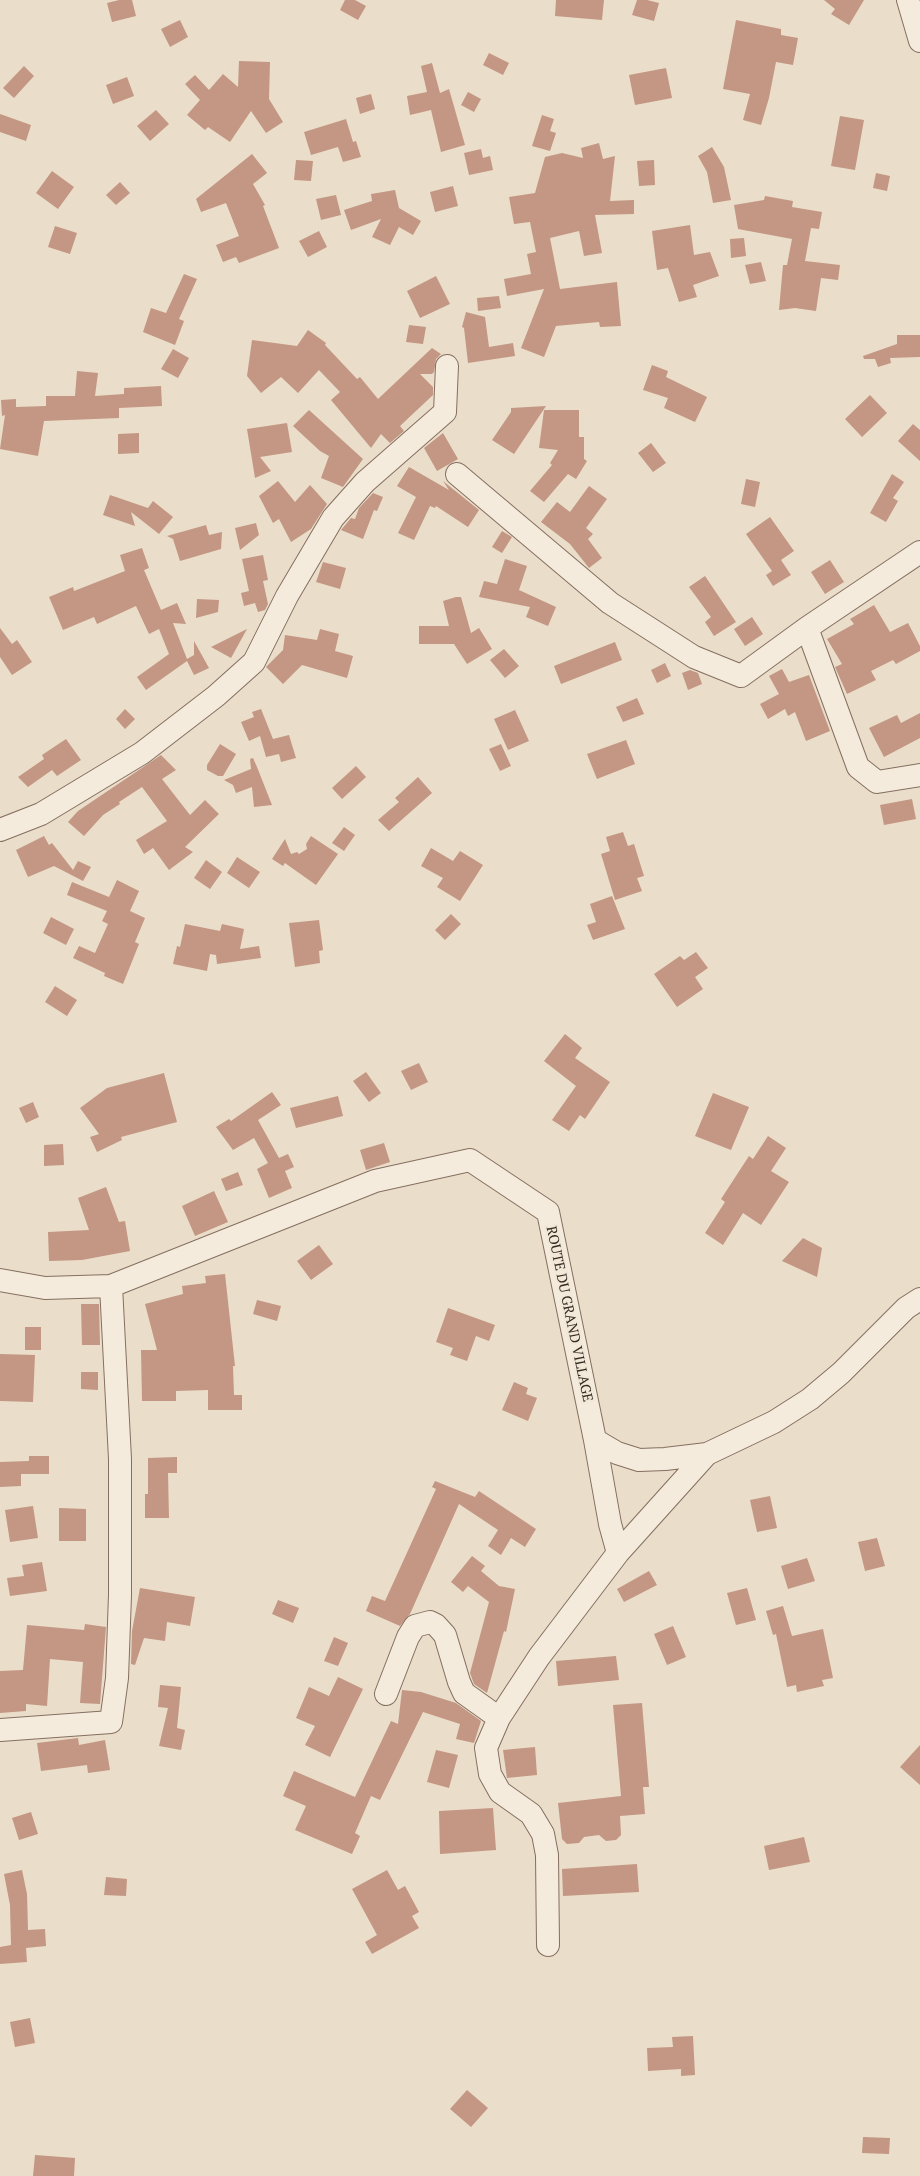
<!DOCTYPE html>
<html>
<head>
<meta charset="utf-8">
<style>
	body { margin:0 }
	canvas { display:block; background:#eaddc9 }
</style>
</head>
<body>
<canvas width="920" height="2176"></canvas>
<script>
const ctx = document.querySelector('canvas').getContext('2d');
ctx.lineJoin = 'round';
function paint(path, color) { ctx.fillStyle = color; ctx.fill(path, 'evenodd'); }
const toPath = rows => new Path2D(rows.map(r => 'M' + r).join(''));
function strokePath(path, color, width, dash) { ctx.strokeStyle = color; ctx.lineWidth = width; ctx.lineCap = dash ? 'butt' : 'round'; ctx.setLineDash(dash || []); ctx.stroke(path); }
function write(font, color, halo, rows, align = 'center') {
  ctx.font = font + ' "PT Serif",serif'; ctx.lineWidth = 5; ctx.setLineDash([]); ctx.textBaseline = 'middle'; ctx.strokeStyle = halo; ctx.fillStyle = color; for (const [text, x, y, turn = 0] of rows) {
    ctx.save(); ctx.translate(x, y); ctx.rotate((+turn || 0) * Math.PI / 180); ctx.textAlign = isNaN(turn) ? turn : align; if (halo) ctx.strokeText(text, 0, 0); ctx.fillText(text, 0, 0); ctx.restore();
  }
}
const building = toPath([
	[119,0,132,0,136,16,112,22,107,3],
	[345,0,355,0,366,6,358,20,340,10],
	[556,0,604,0,602,20,555,16],
	[637,0,647,0,659,3,654,21,632,15],
	[824,0,864,0,849,25,831,14,835,9],
	[180,20,188,37,170,47,161,29],
	[736,20,781,29,781,35,798,38,793,65,776,62,769,98,761,125,743,120,750,94,723,89],
	[489,53,509,63,503,75,483,65],
	[239,61,270,62,269,99,283,122,266,133,251,111,230,142,208,127,205,130,187,115,200,100,185,84,195,75,209,90,223,74,238,87],
	[432,63,440,93,449,89,465,145,441,152,431,110,410,115,407,96,427,92,421,66],
	[24,66,34,76,14,98,3,88],
	[666,68,672,98,635,105,629,75],
	[127,77,134,96,113,104,106,85],
	[468,92,481,99,474,112,461,105],
	[371,94,375,109,360,114,356,98],
	[156,110,169,124,150,141,137,126],
	[0,114,31,125,26,141,0,132],
	[542,115,554,119,550,131,556,133,550,151,532,146],
	[840,116,864,120,855,170,831,166],
	[346,119,353,142,356,141,361,157,343,162,338,147,311,155,304,132],
	[599,143,603,159,615,156,610,201,634,200,634,214,595,215,602,253,584,256,579,231,550,238,560,289,617,282,621,326,600,327,599,322,556,326,544,357,521,348,544,289,507,296,504,279,531,274,527,254,536,252,530,222,514,224,509,197,535,193,545,157,562,153,583,158,581,148],
	[712,147,724,167,731,200,713,203,707,172,698,156],
	[481,149,483,158,490,156,493,170,469,175,464,153],
	[252,154,267,173,253,184,265,205,263,206,279,248,239,263,236,257,223,262,216,245,239,236,226,203,201,212,196,199],
	[296,160,313,161,311,181,294,180],
	[654,160,655,185,639,186,637,161],
	[52,171,74,187,58,209,36,193],
	[876,173,890,176,887,191,873,188],
	[120,182,130,193,116,205,106,195],
	[453,186,458,206,435,212,430,192],
	[395,190,399,208,421,221,413,235,399,227,390,245,372,237,381,219,351,230,344,210,372,201,371,194],
	[336,195,341,215,321,220,316,199],
	[765,196,793,201,792,207,822,212,819,229,811,228,805,261,840,265,838,280,821,278,816,311,795,308,779,310,783,265,787,265,792,239,738,229,734,205,764,200],
	[690,225,694,255,710,252,719,276,693,285,697,297,679,302,668,268,657,270,652,231],
	[55,226,77,233,70,254,48,247],
	[319,231,327,247,308,257,299,241],
	[744,238,746,256,731,258,730,239],
	[761,262,766,281,750,284,745,265],
	[184,274,197,279,179,319,184,321,175,345,143,332,151,308,166,313],
	[436,276,450,304,420,318,407,291],
	[499,296,501,308,478,311,477,298],
	[466,312,485,317,489,347,513,343,515,356,468,363,464,328,462,327],
	[409,325,426,327,423,344,406,342],
	[308,330,326,343,325,345,357,379,360,377,378,399,432,348,441,354,436,359,434,372,432,374,420,374,433,387,433,395,400,426,404,431,390,443,381,434,371,448,331,400,340,392,319,370,298,393,281,377,261,393,247,376,252,340,297,346],
	[897,335,920,335,920,357,890,358,891,363,878,367,875,359,864,359,863,356,897,344],
	[173,349,189,358,178,378,161,369],
	[652,365,668,371,666,377,707,397,695,422,664,408,668,398,643,390],
	[77,371,98,373,95,396,124,394,124,388,161,386,162,406,119,408,119,418,44,421,38,456,0,449,5,415,2,416,1,400,16,399,16,407,46,406,46,396,75,396],
	[870,395,887,413,862,437,845,419],
	[546,406,514,454,492,440,511,412,511,408],
	[309,410,363,459,343,487,321,478,329,456,320,451,293,426],
	[544,410,579,410,579,437,584,437,584,459,587,461,576,479,568,474,544,502,530,491,552,465,550,463,558,450,539,448],
	[287,423,292,452,260,457,271,471,255,478,247,429],
	[913,424,920,430,920,461,898,441],
	[139,433,139,453,118,454,118,434],
	[443,433,458,459,437,471,424,448],
	[651,443,666,463,653,472,638,453],
	[409,467,449,490,443,481,479,510,468,527,436,506,435,508,430,506,414,540,398,533,416,497,397,486],
	[892,474,904,482,893,498,898,501,886,522,870,513],
	[746,479,760,482,755,507,741,504],
	[278,481,295,502,310,485,327,504,311,529,291,542,279,519,273,523,259,496],
	[589,486,607,499,586,528,593,534,588,539,602,558,589,568,570,544,541,522,557,502,570,512],
	[373,493,383,497,377,511,374,510,363,539,341,530,351,518,355,519,359,508],
	[110,495,148,508,153,501,173,517,159,534,131,512,135,526,103,515],
	[770,517,794,551,781,560,791,575,773,586,766,575,772,571,746,534],
	[256,523,259,535,240,550,235,528],
	[206,525,209,535,222,532,221,549,180,561,173,539,167,536],
	[502,531,512,537,502,553,492,547],
	[142,548,149,568,144,570,161,610,177,603,186,624,173,623,187,659,194,655,194,641,209,668,194,675,187,661,146,690,137,677,169,654,159,629,149,634,136,606,97,624,94,617,63,630,49,597,73,587,74,591,125,571,120,555],
	[263,555,268,580,263,581,268,604,265,610,258,612,255,603,244,606,241,593,249,591,242,559],
	[505,559,527,566,519,590,556,607,548,626,526,617,530,607,479,597,484,581,497,584],
	[830,560,844,582,825,594,811,572],
	[323,562,346,568,340,589,316,582],
	[705,576,736,622,714,636,705,622,711,617,689,587],
	[456,597,461,597,471,633,479,628,492,649,467,664,454,644,419,644,419,626,449,626,443,601],
	[197,599,219,600,218,612,196,618],
	[874,605,890,632,908,623,920,646,920,651,896,664,893,660,871,671,876,680,847,694,835,667,842,664,827,639,854,624,850,619],
	[752,617,763,634,745,646,734,629],
	[0,628,12,644,17,640,32,662,12,675,0,657],
	[247,629,231,658,211,647],
	[320,629,339,634,335,651,353,656,347,678,302,665,283,684,266,667,283,650,285,635,317,640],
	[615,642,622,660,561,684,554,666],
	[504,649,519,666,505,678,490,660],
	[665,663,671,676,657,683,651,670],
	[782,669,789,682,809,675,830,731,806,741,795,712,788,716,785,709,768,719,760,704,779,694,769,676],
	[690,670,698,673,702,684,688,690,682,673],
	[637,698,644,714,623,722,616,707],
	[125,709,135,719,125,729,116,719],
	[261,709,273,739,289,735,296,758,281,762,279,754,266,757,260,736,249,741,241,722,254,717,252,712],
	[515,710,529,741,508,750,494,719],
	[920,713,920,738,884,757,869,728,897,715,901,723],
	[66,739,81,760,57,776,52,770,28,787,18,777,44,759,42,755],
	[626,740,635,764,597,779,587,754],
	[220,744,236,754,223,776,218,776,207,770,207,765],
	[501,744,511,766,500,771,489,749],
	[161,755,176,770,162,779,190,815,205,800,219,814,185,847,193,852,169,870,153,848,144,854,136,840,167,821,142,787,119,802,120,804,103,815,84,836,68,822,78,811],
	[253,758,257,767,272,805,254,807,252,787,236,793,233,785,224,780,251,769,250,759],
	[356,766,366,777,342,799,332,788],
	[418,777,432,793,389,831,378,820,399,802,395,798],
	[912,799,916,819,884,825,880,805],
	[344,827,355,835,344,851,332,843],
	[623,832,628,846,634,844,644,876,637,878,642,891,615,900,601,854,610,851,606,837],
	[44,836,49,845,52,843,73,870,78,861,91,867,83,881,54,866,28,877,16,850],
	[311,836,338,854,316,885,285,863,283,866,272,859,285,839,291,854,297,852,299,854,307,849,306,844],
	[431,848,453,861,460,851,483,865,460,901,437,887,443,878,421,866],
	[237,857,260,872,249,888,227,873],
	[206,860,222,872,210,889,194,878],
	[117,880,139,891,130,911,145,918,135,942,139,944,123,984,104,976,105,973,73,958,79,946,95,953,108,924,102,921,107,911,67,895,72,882,109,897],
	[612,896,625,929,593,940,587,925,596,922,590,904],
	[451,914,461,924,445,940,435,930],
	[51,917,74,929,66,945,43,933],
	[319,920,323,950,319,951,320,963,295,967,289,923],
	[185,924,220,931,222,924,244,929,240,949,259,946,261,958,217,964,216,955,210,954,207,971,173,964,177,946,180,947],
	[696,952,708,968,695,977,703,989,677,1007,654,974,680,956,684,960],
	[55,986,77,1000,67,1016,45,1002],
	[565,1034,582,1048,575,1058,610,1082,585,1119,580,1115,569,1131,552,1120,576,1086,544,1061],
	[419,1063,428,1082,411,1090,401,1071],
	[366,1072,381,1093,369,1102,353,1081],
	[164,1073,177,1122,121,1137,122,1140,97,1152,90,1137,99,1134,80,1108,107,1088],
	[272,1092,281,1105,258,1120,279,1158,288,1154,294,1167,285,1171,292,1188,269,1198,257,1169,268,1163,254,1138,233,1150,216,1127,229,1119,231,1121],
	[713,1093,749,1107,731,1150,695,1136],
	[338,1096,343,1116,296,1128,290,1108],
	[33,1102,39,1117,26,1123,19,1108],
	[768,1136,786,1148,771,1171,789,1182,761,1225,743,1213,723,1245,705,1233,725,1202,721,1199,749,1156,753,1159],
	[384,1143,390,1162,366,1170,360,1150],
	[63,1144,64,1165,44,1166,44,1145],
	[238,1172,243,1185,226,1191,221,1179],
	[106,1187,119,1222,125,1221,130,1251,82,1260,49,1261,48,1232,89,1230,78,1198],
	[214,1191,228,1222,195,1236,182,1206],
	[803,1238,822,1248,817,1277,782,1261],
	[319,1245,333,1264,311,1280,297,1261],
	[225,1274,235,1366,233,1366,234,1395,242,1395,242,1410,208,1410,208,1390,176,1391,176,1401,142,1401,141,1350,157,1350,145,1304,183,1294,182,1286,206,1283,205,1276],
	[257,1300,281,1306,277,1321,253,1314],
	[81,1304,99,1304,100,1345,82,1345],
	[448,1308,495,1325,489,1341,476,1336,467,1361,450,1355,453,1348,436,1342],
	[25,1327,41,1327,41,1350,25,1350],
	[0,1354,35,1355,33,1402,0,1401],
	[81,1372,98,1372,98,1390,81,1389],
	[514,1382,528,1388,526,1394,537,1398,528,1421,502,1410],
	[29,1456,49,1456,49,1474,21,1474,21,1486,0,1487,0,1462,29,1461],
	[177,1457,177,1473,168,1473,169,1518,145,1518,145,1494,148,1494,148,1458],
	[435,1481,475,1497,479,1491,536,1529,525,1547,511,1538,501,1555,488,1546,498,1530,459,1504,410,1614,400,1626,366,1611,372,1596,385,1601,436,1489,432,1487],
	[770,1496,777,1528,757,1532,750,1500],
	[33,1506,38,1538,10,1542,5,1510],
	[59,1508,86,1509,86,1541,59,1541],
	[877,1538,885,1566,865,1571,858,1542],
	[472,1556,485,1566,481,1571,499,1586,515,1589,506,1632,504,1631,487,1693,474,1684,470,1673,489,1602,468,1586,463,1592,451,1582],
	[807,1558,815,1581,788,1589,781,1566],
	[42,1562,47,1591,10,1596,7,1578,24,1576,22,1565],
	[649,1571,657,1585,624,1602,617,1589],
	[140,1588,195,1597,190,1626,167,1622,165,1641,144,1638,135,1665,131,1664,132,1631],
	[747,1588,756,1620,736,1625,727,1593],
	[278,1600,299,1608,293,1623,272,1614],
	[783,1606,792,1636,823,1629,833,1678,822,1680,824,1686,797,1692,796,1685,787,1687,776,1634,773,1635,766,1611],
	[85,1624,106,1627,100,1704,80,1703,83,1662,50,1659,47,1706,26,1704,26,1711,0,1713,0,1671,23,1670,27,1625,84,1630],
	[673,1626,686,1657,667,1665,654,1634],
	[334,1637,348,1643,338,1666,324,1661],
	[616,1656,619,1680,558,1686,556,1661],
	[338,1677,363,1689,330,1757,305,1745,315,1726,296,1718,309,1687,329,1696],
	[160,1685,181,1687,177,1728,185,1730,181,1750,159,1746,168,1708,158,1707],
	[402,1690,421,1692,456,1703,481,1721,474,1743,456,1739,460,1724,423,1712,380,1800,371,1796,355,1833,360,1836,352,1854,295,1830,306,1806,283,1796,294,1771,355,1797,391,1721,398,1724],
	[642,1703,649,1787,643,1787,645,1814,620,1816,621,1835,616,1840,606,1841,599,1835,584,1837,579,1843,567,1844,562,1839,558,1803,621,1796,613,1705],
	[78,1738,79,1745,105,1740,110,1770,88,1773,87,1765,41,1771,37,1743],
	[920,1745,920,1785,900,1767],
	[535,1747,537,1775,507,1778,503,1750],
	[436,1750,458,1755,449,1788,427,1782],
	[493,1808,496,1850,440,1854,439,1811],
	[31,1812,38,1834,19,1840,12,1818],
	[804,1837,810,1862,769,1870,764,1846],
	[637,1864,639,1892,563,1896,562,1869],
	[22,1870,27,1894,28,1930,45,1929,46,1946,26,1948,27,1962,0,1964,0,1947,11,1945,10,1905,4,1874],
	[387,1870,398,1890,405,1886,419,1912,412,1916,419,1928,372,1954,365,1942,377,1935,352,1889],
	[106,1877,127,1879,126,1896,104,1895],
	[30,2018,35,2043,15,2047,10,2022],
	[693,2036,695,2075,681,2076,681,2069,648,2071,647,2048,673,2047,672,2037],
	[467,2090,488,2108,471,2127,450,2109],
	[863,2137,890,2138,889,2154,862,2153],
	[35,2155,75,2158,74,2176,33,2176]
]);
const minor = toPath([
	[908,0,920,41],
	[457,474,610,603,694,657,741,676,807,628,920,552],
	[807,628,858,767,877,782,920,775],
	[0,830,41,814,142,753,216,696,254,662,287,596,333,518,365,482,445,412,447,366],
	[0,1280,45,1288,111,1286,375,1181,470,1160,548,1212,595,1440,617,1453,639,1460,665,1459,707,1454,774,1422,810,1399,841,1373,906,1308,920,1299],
	[618,1553,707,1454],
	[386,1694,408,1637,415,1626,430,1622,436,1625,445,1635,459,1682,464,1693,499,1718],
	[0,1730,111,1722,117,1678,120,1595,120,1459,111,1286],
	[548,1945,547,1855,543,1834,531,1814,500,1792,490,1774,486,1748,499,1718,539,1657,618,1553,610,1524,595,1440]
]);
const streetNames = [
	["ROUTE DU GRAND VILLAGE",569,1314,78]
];
paint(building, '#c39784');
strokePath(minor, '#846f60', 24);
strokePath(minor, '#f5ebdc', 22);
write('14px', '#362a22', '#f2e8d8', streetNames);
</script>
</body>
</html>
